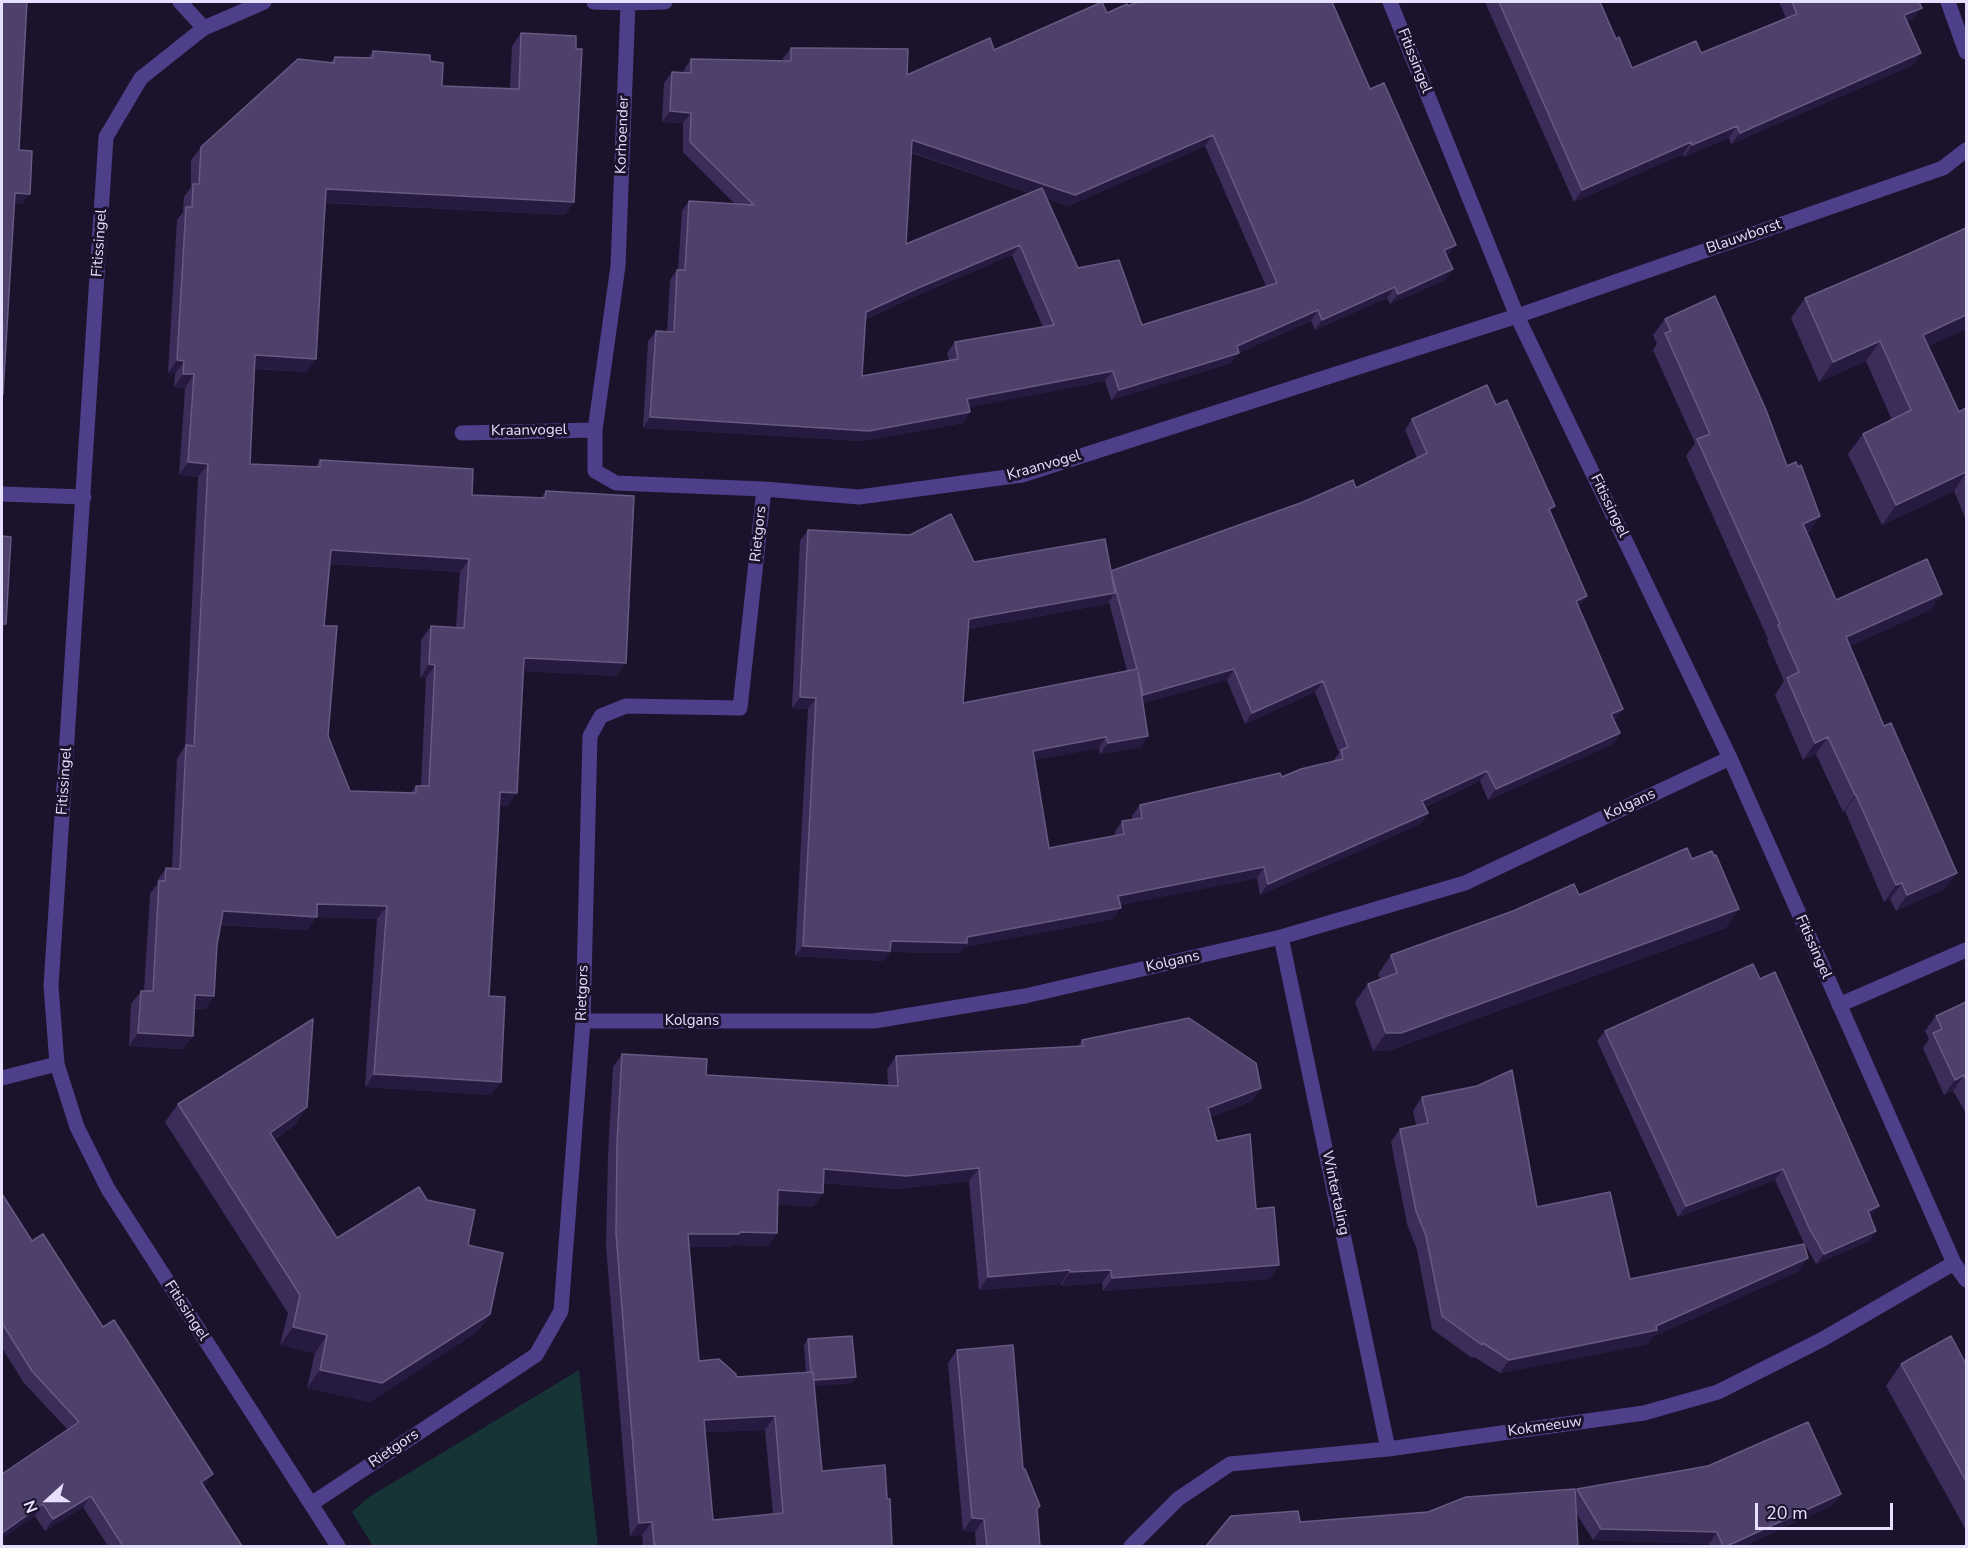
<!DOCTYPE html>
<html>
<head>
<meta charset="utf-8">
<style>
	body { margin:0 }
	#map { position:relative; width:1968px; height:1548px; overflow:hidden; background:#1b132c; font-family:"Nunito Sans",sans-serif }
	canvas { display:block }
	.frame { position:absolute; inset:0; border:3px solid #e7dffe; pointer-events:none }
	.north { position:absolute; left:18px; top:1470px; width:60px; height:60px; -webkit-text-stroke:4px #1b132c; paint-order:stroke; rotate:249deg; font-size:16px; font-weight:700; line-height:24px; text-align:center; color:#e7dffe }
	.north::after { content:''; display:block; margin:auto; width:21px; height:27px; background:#e7dffe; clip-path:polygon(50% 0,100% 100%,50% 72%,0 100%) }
	.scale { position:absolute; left:1755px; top:1503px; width:138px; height:27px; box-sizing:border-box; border:3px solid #e7dffe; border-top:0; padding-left:8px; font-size:18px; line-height:21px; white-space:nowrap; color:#e7dffe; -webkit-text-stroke:4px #1b132c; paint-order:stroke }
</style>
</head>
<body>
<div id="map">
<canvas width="1968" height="1548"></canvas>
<div class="frame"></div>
<div class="north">N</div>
<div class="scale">20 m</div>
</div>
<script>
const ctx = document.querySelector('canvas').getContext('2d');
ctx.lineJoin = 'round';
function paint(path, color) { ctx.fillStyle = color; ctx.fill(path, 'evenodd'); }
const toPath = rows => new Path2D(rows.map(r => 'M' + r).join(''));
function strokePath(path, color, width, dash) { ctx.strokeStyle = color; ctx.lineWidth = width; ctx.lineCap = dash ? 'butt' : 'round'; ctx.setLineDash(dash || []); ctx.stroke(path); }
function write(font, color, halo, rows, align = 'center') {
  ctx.font = font + ' "Nunito Sans",sans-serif'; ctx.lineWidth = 6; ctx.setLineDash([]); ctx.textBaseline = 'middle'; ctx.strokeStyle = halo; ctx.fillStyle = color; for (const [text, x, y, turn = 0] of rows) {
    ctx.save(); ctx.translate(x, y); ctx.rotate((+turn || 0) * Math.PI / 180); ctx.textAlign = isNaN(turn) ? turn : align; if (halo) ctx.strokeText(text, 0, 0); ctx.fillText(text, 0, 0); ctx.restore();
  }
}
const green = toPath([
	[579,1370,598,1546,373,1546,352,1512,369,1497]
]);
const minor = toPath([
	[180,2,204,28],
	[264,2,204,28,141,78,106,137,51,986,57,1064,77,1127,108,1189,338,1546],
	[594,2,628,3,665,2],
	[1390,2,1517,316,1730,758,1954,1263,1966,1280],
	[1948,2,1966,52],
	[628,3,618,266,595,430,595,471,616,483,764,489,859,497,1022,475,1517,316,1943,168,1966,150],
	[462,433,595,430],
	[2,494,84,497],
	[1281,937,1388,1449],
	[1839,1005,1966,950],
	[583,1021,874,1021,1025,996,1281,937,1465,883,1730,758],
	[2,1078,57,1064],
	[311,1504,536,1355,561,1311,583,1021,590,736,601,716,626,706,740,708,764,489],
	[1131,1546,1178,1499,1230,1464,1388,1449,1644,1413,1718,1392,1823,1339,1954,1263]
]);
const wall = toPath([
	[1485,2,1600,2,1616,39,1632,68,1701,53,1786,18,1779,2,1919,2,1913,19,1907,22,1913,65,1731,144,1729,138,1684,157,1683,154,1574,202],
	[1128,6,1370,89,1448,255,1447,256,1445,280,1390,304,1387,298,1315,330,1311,321,1238,353,1231,363,1111,400,1105,381,969,407,970,412,963,423,862,441,643,428,648,341,656,331,667,332,670,280,677,270,678,270,682,211,689,201,735,204,683,152,683,123,662,122,664,83,672,72,684,73,684,70,691,59,783,61,783,58,791,48,907,75,994,50],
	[1205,146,1266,286,1142,325,1078,268,1047,199,1068,206],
	[911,153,1029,193,906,244],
	[1012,255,1043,327,955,342,947,353,949,361,862,376,865,320,911,298],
	[521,33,574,202,565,215,326,203,307,372,255,369,250,464,315,467,320,460,472,495,541,498,546,491,626,663,616,676,523,671,508,806,499,806,489,996,491,1095,365,1087,377,919,316,917,307,930,220,925,217,945,214,996,205,1009,194,1009,183,1049,129,1046,131,1004,141,991,144,991,150,894,157,884,157,881,166,868,172,868,177,759,185,746,198,477,179,475,185,388,174,387,175,374,168,373,177,220,183,212,184,197,191,187,191,160,201,147,331,62,335,57,368,58,373,51,430,61,442,86,510,88,512,46],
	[330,564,460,572,456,627,431,626,421,640,420,678,426,678,421,786,416,786,411,793,350,791,328,736,324,626],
	[1966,228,1966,329,1928,346,1959,412,1966,408,1966,520,1954,491,1882,525,1848,454,1863,434,1892,420,1866,361,1819,382,1791,318,1805,298,1906,255],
	[1665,319,1787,466,1820,516,1808,533,1836,600,1942,594,1930,610,1850,646,1945,889,1896,911,1890,899,1884,902,1845,811,1843,812,1816,754,1803,760,1775,695,1784,681,1767,641,1768,639,1686,456,1695,443,1653,350,1657,344,1653,335],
	[1496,405,1551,512,1579,607,1578,608,1615,720,1614,720,1620,733,1613,744,1488,800,1480,781,1425,807,1428,813,1420,824,1260,895,1257,878,1120,905,1113,919,964,947,959,953,890,952,883,961,795,956,808,709,792,708,800,541,808,530,974,562,1111,571,1356,488,1417,458,1405,430,1412,419],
	[1109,602,1127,671,963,703,968,629,1107,604],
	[1227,680,1245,724,1315,692,1339,753,1333,761,1282,777,1140,805,1132,816,1133,819,1122,821,1115,832,1115,836,1049,848,1034,760,1099,748,1100,754,1141,747,1143,703],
	[1579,895,1726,928,1388,1051,1373,1051,1355,1002,1368,984,1380,979,1378,974,1391,955],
	[1760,979,1871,1216,1870,1217,1876,1231,1869,1241,1816,1264,1802,1239,1775,1180,1678,1217,1597,1041,1605,1031],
	[1966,1002,1966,1113,1953,1091,1944,1095,1923,1048,1929,1039,1925,1031,1936,1016],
	[1082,1040,1261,1088,1252,1101,1210,1117,1217,1141,1256,1209,1279,1265,1269,1279,1103,1291,1102,1283,1061,1286,1061,1284,979,1290,969,1181,896,1189,823,1183,823,1193,813,1207,778,1204,777,1233,768,1246,732,1245,730,1247,689,1247,699,1361,736,1377,806,1372,804,1345,808,1339,856,1377,852,1383,814,1386,822,1471,887,1499,892,1546,643,1546,642,1535,630,1536,606,1246,608,1155,613,1067,622,1054,706,1075,888,1085,887,1070,896,1056,1078,1046],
	[765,1430,773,1514,713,1520,705,1432],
	[1422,1097,1537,1207,1630,1279,1799,1271,1652,1337,1648,1344,1500,1373,1474,1357,1472,1358,1432,1329,1417,1250,1407,1224,1391,1142,1400,1129,1416,1125,1413,1111],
	[178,1104,307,1107,295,1125,274,1140,337,1238,427,1200,468,1245,490,1314,477,1332,370,1402,307,1388,315,1353,280,1345,288,1313,165,1122],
	[2,1194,32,1241,205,1485,204,1486,242,1546,108,1546,83,1507,45,1531,35,1516,68,1430,24,1383,2,1348],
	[957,1350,1023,1469,1037,1509,1040,1546,976,1546,975,1532,963,1531,948,1363],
	[1901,1364,1966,1364,1966,1530,1886,1386],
	[1577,1489,1841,1494,1833,1505,1744,1546,1710,1546,1709,1544,1593,1540,1576,1513,1300,1522,1428,1512,1575,1491]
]);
const shadedWall = toPath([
	[1922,8,1913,19,1896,27,1904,15],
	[1921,53,1913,65,1731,144,1740,133],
	[670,111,691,113,683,123,662,122],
	[1737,126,1729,138,1684,157,1692,145],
	[1213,135,1205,146,1068,206,905,150,912,140],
	[1691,142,1683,154,1574,202,1582,190],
	[326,189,574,202,565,215,317,202],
	[15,193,30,194,23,204,8,203],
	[1020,245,1012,255,911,298,858,323,866,312,918,288],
	[1456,245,1448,255,1436,260,1444,250],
	[1453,269,1445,280,1390,304,1398,294],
	[1395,287,1387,298,1315,330,1322,320],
	[1318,310,1311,321,1235,354,1239,353,1231,363,1111,400,1119,390,1237,346],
	[1966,315,1966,329,1909,355,1923,335],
	[1880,341,1866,361,1819,382,1833,362],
	[255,355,316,359,307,372,246,368],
	[177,360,184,361,175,374,168,373],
	[1113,371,1105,381,960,409,967,399],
	[183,374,194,374,185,388,174,387],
	[970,412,963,423,862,441,643,428,650,417],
	[188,462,208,464,198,477,179,475],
	[1966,472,1966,473,1954,491,1882,525,1896,505],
	[1820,516,1809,533,1792,540,1803,524],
	[331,550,469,559,460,572,321,563],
	[1115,593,1107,604,961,630,969,619],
	[1942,594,1930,610,1834,654,1846,637],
	[1587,596,1579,607,1568,612,1576,601],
	[2,624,6,624,2,631],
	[524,658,626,663,616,676,515,671],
	[429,664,435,665,426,678,420,678],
	[1234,669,1227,680,1136,705,1143,695],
	[1323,681,1315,692,1245,724,1252,713],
	[800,697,816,698,808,709,792,708],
	[1623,709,1615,720,1604,724,1611,714],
	[1620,733,1613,744,1488,800,1496,789],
	[1148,736,1141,747,1100,754,1108,743],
	[1106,737,1099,748,1025,762,1033,751],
	[1828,737,1816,754,1803,760,1815,743],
	[1487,771,1480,781,1415,811,1422,801],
	[500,792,517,793,508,806,491,806],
	[1855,795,1856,795,1845,811,1843,812],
	[1428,813,1420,824,1260,895,1268,884],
	[1264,867,1257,878,1111,907,1118,896],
	[1957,873,1945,889,1896,911,1907,895],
	[1902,883,1890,899,1884,902,1896,885],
	[317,904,387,906,377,919,316,917,307,930,213,924,223,911],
	[1121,908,1113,919,964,947,959,953,890,952,883,961,795,956,803,946,967,937],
	[1739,909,1726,928,1388,1051,1373,1051,1386,1033],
	[195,995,214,996,205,1009,186,1008],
	[138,1033,193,1036,183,1049,129,1046],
	[374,1074,501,1082,491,1095,365,1087],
	[1964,1075,1953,1091,1944,1095,1955,1080],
	[1261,1088,1252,1101,1198,1121,1208,1108],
	[307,1107,295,1125,257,1151,270,1133],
	[979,1168,969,1181,896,1189,815,1182,824,1169],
	[1783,1169,1775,1180,1678,1217,1686,1206],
	[778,1190,823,1193,813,1207,768,1204],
	[1879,1206,1871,1216,1860,1222,1868,1211],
	[1876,1231,1869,1241,1816,1264,1824,1254],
	[740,1232,777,1233,768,1246,732,1245,730,1247,679,1247,688,1234],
	[1808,1258,1799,1271,1652,1337,1648,1344,1500,1373,1509,1360,1656,1326],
	[1279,1265,1269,1279,1103,1291,1112,1278],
	[1070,1270,1061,1284,979,1290,988,1277],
	[1111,1270,1102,1283,1061,1286,1070,1272],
	[490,1314,477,1332,370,1402,307,1388,320,1370],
	[293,1327,327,1335,315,1353,280,1345],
	[856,1377,852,1383,808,1387,812,1381],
	[775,1416,765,1430,695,1433,704,1420],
	[213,1474,205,1485,193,1493,201,1482],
	[1841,1494,1833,1505,1744,1546,1727,1546],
	[91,1496,83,1507,45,1531,53,1519],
	[43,1504,35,1516,2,1539,2,1533],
	[972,1518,984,1519,975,1532,963,1531],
	[652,1522,642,1535,630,1536,639,1523],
	[1601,1529,1717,1532,1709,1544,1593,1540]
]);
const building = toPath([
	[2,2,27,2,19,150,32,151,30,194,15,193,3,394,2,394,2,2],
	[1102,2,1107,13,1127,4,1128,6,1138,2,1332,2,1370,89,1384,83,1456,245,1444,250,1453,269,1398,294,1395,287,1322,320,1318,310,1237,346,1239,353,1119,390,1113,371,967,399,970,412,869,431,650,417,656,331,674,332,677,270,685,270,689,201,754,205,690,142,691,113,670,111,672,72,691,73,691,59,791,61,791,48,810,48,908,49,907,75,990,38,994,50,1102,2],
	[1213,135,1277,283,1142,325,1119,260,1078,268,1042,188,906,244,912,140,1075,195,1213,135],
	[1020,245,1054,325,955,342,958,359,862,376,866,312,918,288,1020,245],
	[1499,2,1600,2,1616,39,1619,37,1632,68,1696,41,1701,53,1797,14,1792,2,1919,2,1922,8,1904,15,1921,53,1740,133,1737,126,1692,145,1691,142,1582,190,1499,2],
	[521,33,576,36,576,49,582,49,574,202,326,189,316,359,255,355,250,464,320,467,320,460,473,469,472,495,545,498,546,491,634,496,626,663,524,658,517,793,500,792,498,833,489,996,505,997,501,1082,374,1074,387,906,317,904,317,917,223,911,217,945,214,996,195,995,193,1036,138,1033,141,991,153,991,159,881,165,881,166,868,180,869,186,745,194,746,208,464,188,462,194,374,183,374,184,361,177,360,186,207,192,207,193,184,199,184,201,147,298,59,334,63,335,57,373,58,373,51,430,55,430,61,443,63,442,86,519,89,521,33],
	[331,550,469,559,464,628,431,626,429,664,435,665,429,786,416,786,416,793,350,791,328,736,337,626,324,626,331,550],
	[1966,228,1966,315,1923,335,1959,412,1966,408,1966,472,1896,505,1863,434,1911,410,1880,341,1833,362,1805,298,1906,255,1966,228],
	[1715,296,1766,410,1787,466,1796,462,1798,467,1801,465,1820,516,1803,524,1836,600,1927,559,1942,594,1846,637,1884,726,1891,723,1957,873,1907,895,1902,883,1896,885,1856,795,1855,795,1828,737,1815,743,1787,678,1799,672,1778,625,1780,624,1697,439,1710,434,1665,333,1671,331,1665,319,1715,296],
	[1487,385,1496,405,1507,400,1555,506,1549,509,1587,596,1576,601,1623,709,1611,714,1620,733,1496,789,1487,771,1422,801,1428,813,1268,884,1264,867,1118,896,1121,908,967,937,967,943,891,941,890,951,803,946,816,698,800,697,808,530,910,535,951,514,974,562,1105,539,1115,593,969,619,963,703,1137,669,1111,571,1303,502,1353,480,1356,488,1427,453,1412,419,1487,385],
	[1234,669,1252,713,1323,681,1348,747,1341,750,1343,759,1301,769,1282,777,1280,773,1140,805,1142,818,1122,821,1124,834,1049,848,1033,751,1106,737,1108,743,1148,736,1138,672,1143,695,1234,669],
	[2,536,11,537,6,624,2,624,2,536],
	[1687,848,1692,859,1712,851,1714,856,1716,855,1739,909,1401,1033,1386,1033,1368,984,1397,973,1391,955,1513,911,1574,884,1579,895,1687,848],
	[1753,964,1760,979,1775,972,1879,1206,1868,1211,1876,1231,1824,1254,1809,1228,1783,1169,1686,1206,1605,1031,1753,964],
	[1966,1002,1966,1080,1964,1075,1955,1080,1933,1033,1942,1029,1936,1016,1966,1002],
	[1189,1018,1256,1063,1261,1088,1208,1108,1217,1141,1250,1134,1256,1209,1274,1207,1279,1265,1112,1278,1111,1270,1070,1272,1070,1270,988,1277,979,1168,906,1176,824,1169,823,1193,778,1190,777,1233,740,1232,739,1234,688,1234,699,1361,719,1359,736,1374,736,1377,813,1372,822,1471,885,1465,887,1499,890,1499,892,1546,656,1546,655,1543,654,1544,652,1522,639,1523,616,1233,617,1142,622,1054,707,1059,706,1075,898,1086,896,1056,1083,1046,1082,1040,1189,1018],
	[775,1416,783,1513,713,1520,704,1420,775,1416],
	[313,1019,307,1107,270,1133,337,1238,419,1187,427,1200,475,1210,468,1245,503,1253,490,1314,382,1383,320,1370,327,1335,293,1327,300,1295,178,1104,313,1019],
	[1512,1070,1537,1207,1610,1192,1630,1279,1804,1244,1808,1258,1656,1326,1657,1330,1509,1360,1483,1343,1482,1345,1442,1316,1426,1236,1416,1211,1400,1129,1428,1123,1422,1097,1477,1086,1512,1070],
	[2,1194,32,1241,43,1234,103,1327,114,1320,213,1474,201,1482,242,1546,123,1546,91,1496,53,1519,43,1504,2,1533,2,1474,79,1422,32,1371,2,1323,2,1194],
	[852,1336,856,1377,814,1380,813,1372,811,1372,808,1339,852,1336],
	[1951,1336,1966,1364,1966,1481,1901,1364,1951,1336],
	[1013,1345,1023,1469,1025,1469,1040,1506,1037,1509,1040,1546,987,1546,984,1519,972,1518,957,1350,1013,1345],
	[1808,1422,1841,1494,1727,1546,1723,1546,1717,1532,1601,1529,1577,1489,1708,1466,1808,1422],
	[1575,1489,1578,1546,1206,1546,1231,1516,1298,1511,1300,1522,1428,1512,1466,1497,1575,1489]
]);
const streetNames = [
	["Fitissingel",1414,61,68],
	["Korhoender",623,135,-88],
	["Blauwborst",1744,237,-19],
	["Fitissingel",100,243,-86],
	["Kraanvogel",529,431,-1],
	["Kraanvogel",1044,466,-16],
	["Fitissingel",1609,506,64],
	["Rietgors",759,534,-84],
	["Fitissingel",65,781,-86],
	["Kolgans",1630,805,-25],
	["Fitissingel",1813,947,66],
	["Kolgans",1173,962,-13],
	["Rietgors",583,993,-88],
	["Kolgans",692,1021],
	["Wintertaling",1335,1193,78],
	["Fitissingel",186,1311,57],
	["Kokmeeuw",1545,1427,-8],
	["Rietgors",394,1449,-34]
];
paint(green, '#163336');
strokePath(minor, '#4d3f89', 15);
paint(wall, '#3c2c59');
paint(shadedWall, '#271a40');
paint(building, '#4e406b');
strokePath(building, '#665982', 1.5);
write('15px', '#e7dffe', '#1b132c', streetNames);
</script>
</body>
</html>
